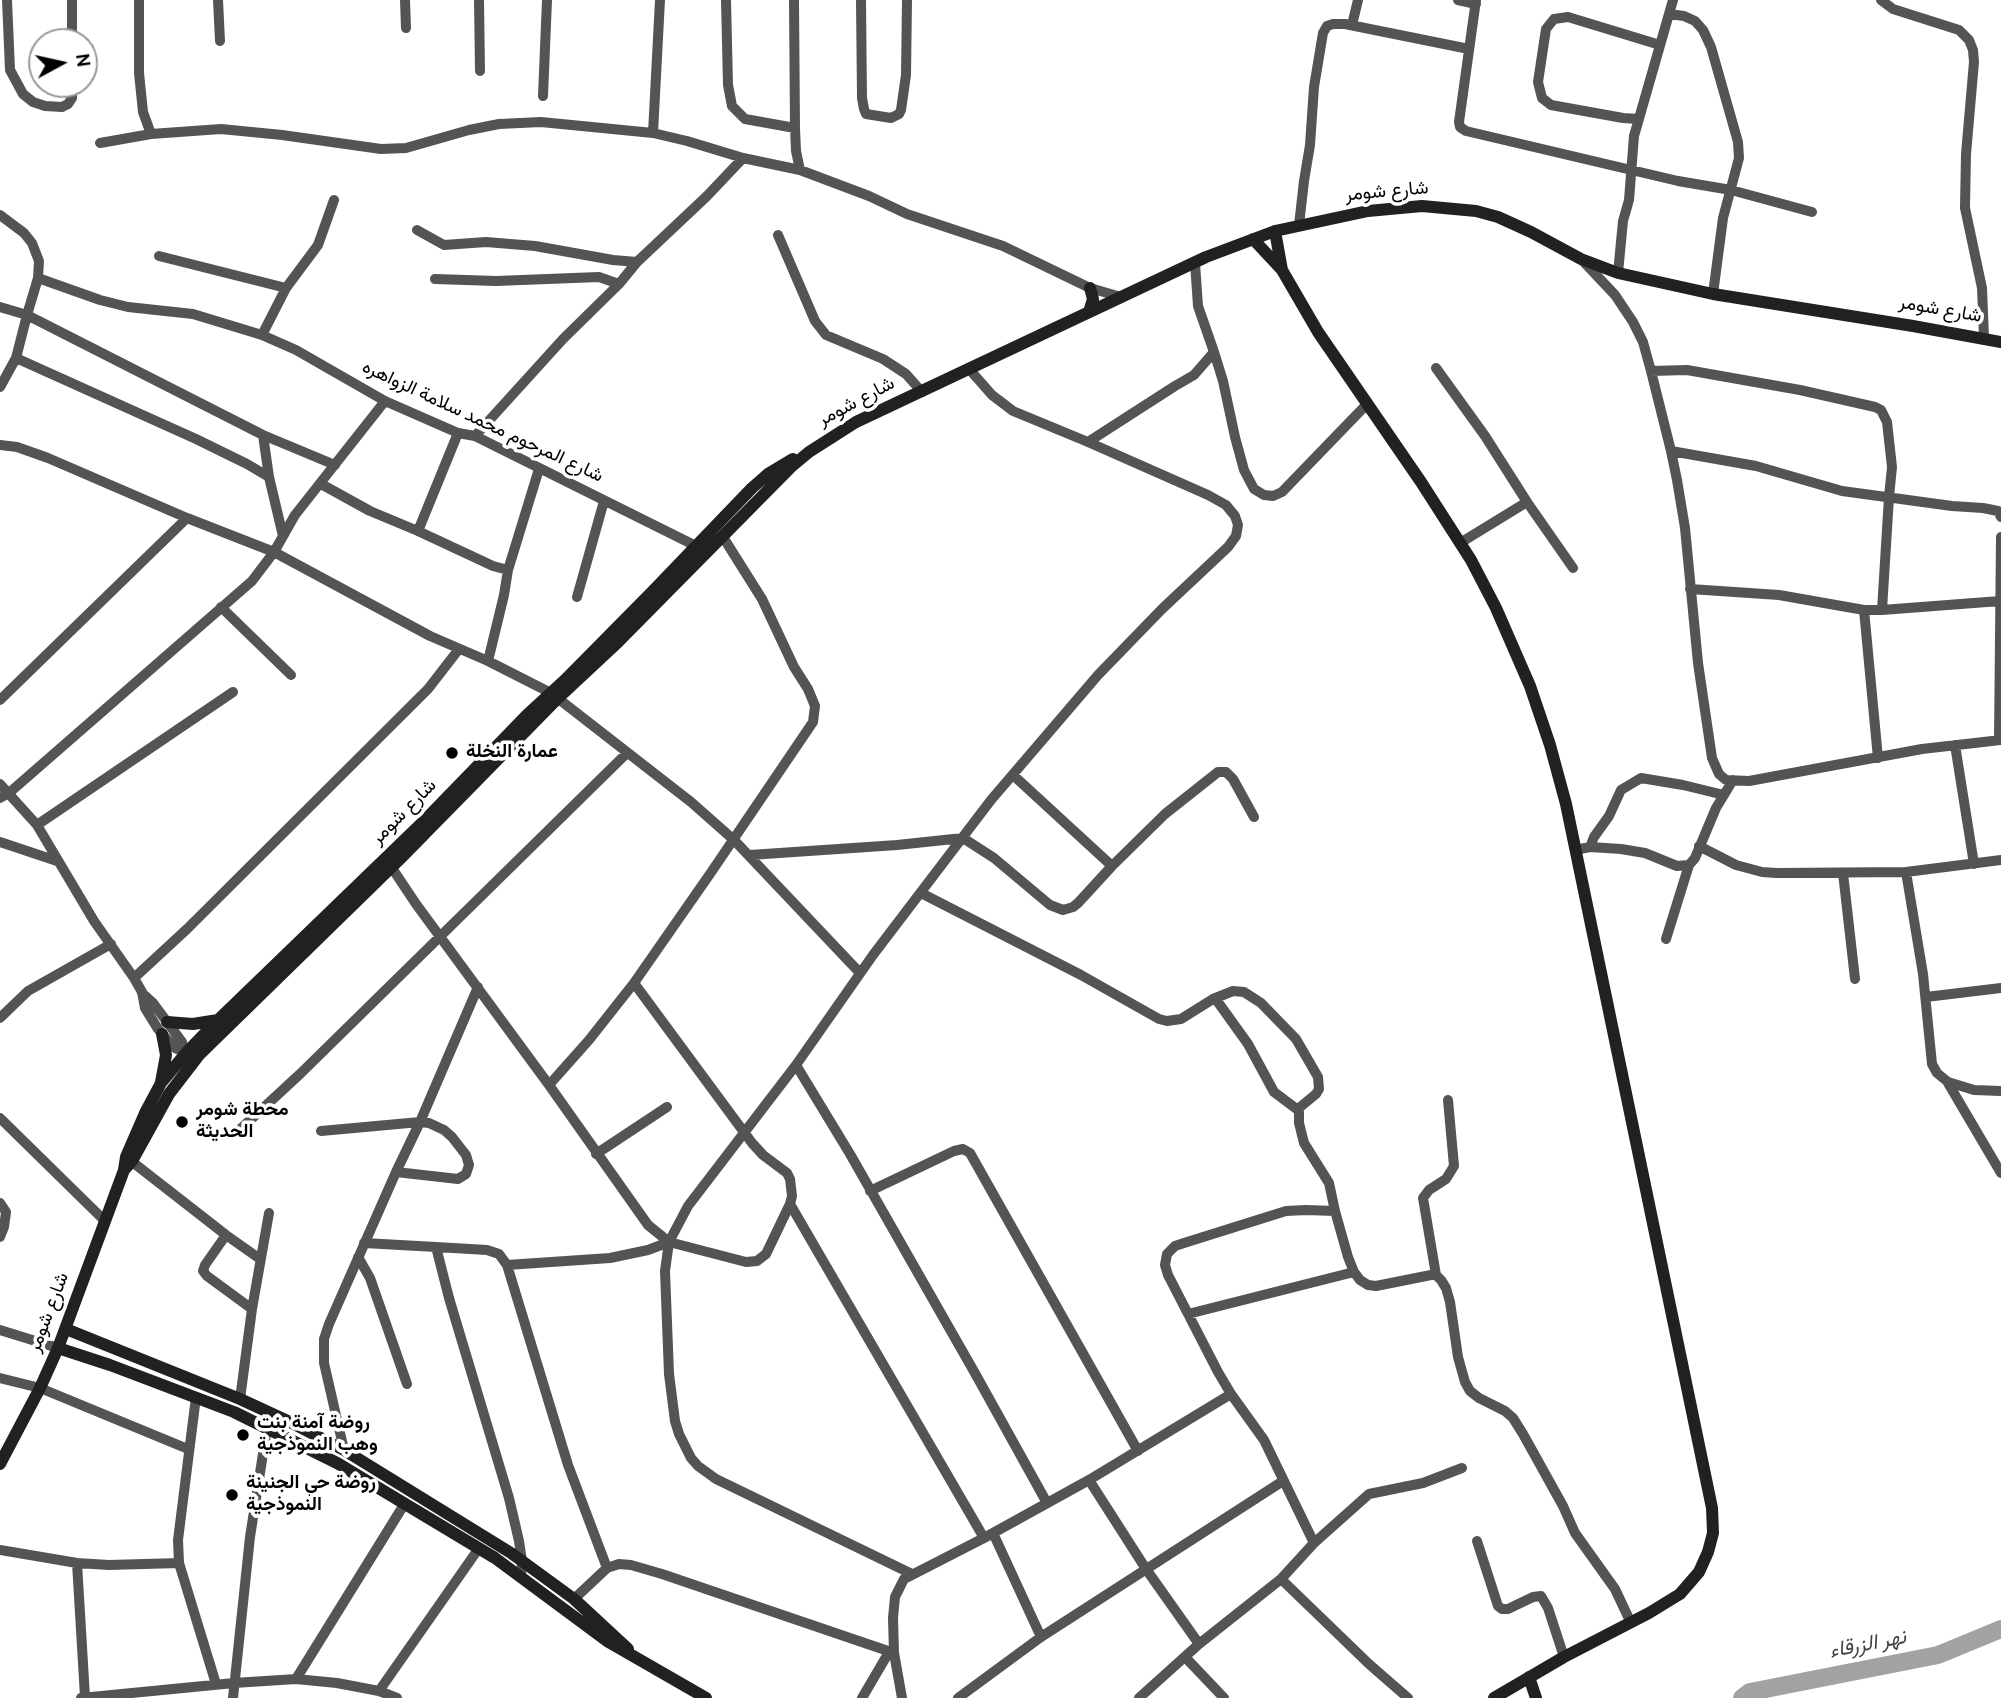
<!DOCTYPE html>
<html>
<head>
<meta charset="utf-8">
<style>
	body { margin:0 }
	#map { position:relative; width:2001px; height:1698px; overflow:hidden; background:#fff; font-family:Overpass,sans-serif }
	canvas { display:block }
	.north { position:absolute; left:28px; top:28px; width:70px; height:70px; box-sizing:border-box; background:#fff; border:2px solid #999; border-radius:50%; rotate:82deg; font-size:19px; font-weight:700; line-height:28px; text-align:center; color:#000 }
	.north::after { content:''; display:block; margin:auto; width:24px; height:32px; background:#000; clip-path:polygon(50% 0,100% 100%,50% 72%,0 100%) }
</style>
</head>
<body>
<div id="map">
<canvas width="2001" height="1698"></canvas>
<div class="north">N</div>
</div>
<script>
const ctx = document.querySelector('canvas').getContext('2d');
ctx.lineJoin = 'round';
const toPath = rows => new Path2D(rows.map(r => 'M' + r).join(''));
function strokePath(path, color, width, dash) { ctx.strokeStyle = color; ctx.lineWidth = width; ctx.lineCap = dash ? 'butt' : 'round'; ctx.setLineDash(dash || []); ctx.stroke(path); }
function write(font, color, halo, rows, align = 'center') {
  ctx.font = font + ' Overpass,Vazirmatn,sans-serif'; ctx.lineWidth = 7; ctx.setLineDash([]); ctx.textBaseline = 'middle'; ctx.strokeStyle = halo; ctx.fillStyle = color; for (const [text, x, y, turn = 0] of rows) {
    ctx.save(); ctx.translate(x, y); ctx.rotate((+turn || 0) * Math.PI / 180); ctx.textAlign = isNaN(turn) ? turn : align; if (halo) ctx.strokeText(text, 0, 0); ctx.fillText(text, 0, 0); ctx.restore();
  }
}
const river = toPath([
	[1742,1698,1750,1692,1938,1655,2001,1629]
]);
const street = toPath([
	[7,0,10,70,23,94,33,102,45,106,62,107,68,104,72,98,72,84],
	[139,0,139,73,143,112,151,134],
	[218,0,220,41],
	[405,0,406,28],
	[479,0,480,71],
	[726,0,728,85,732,106,745,119,795,128],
	[794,0,795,128,796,151,800,170,869,196,907,214,1003,246,1090,288,1121,297],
	[861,0,862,98,864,109,866,114,891,118,899,114,901,110,906,75,907,0],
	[1458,0,1476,4],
	[1476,0,1459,122,1460,127,1466,131,1678,181,1731,190,1812,212],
	[1881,0,1893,9,1959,30,1969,40,1973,50,1974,62,1966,154,1965,208,1982,288,1984,338],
	[1669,14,1684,16,1695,21,1703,30,1711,47,1738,142,1739,158,1723,218,1713,294],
	[1352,25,1358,0],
	[72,42,72,0],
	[543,96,547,0],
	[1638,119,1623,118,1551,105,1542,98,1538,82,1546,29,1554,19,1568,17,1660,45],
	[653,133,660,0],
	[100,143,151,134,221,129,282,135,381,149,406,148,469,130,499,124,541,122,653,133,687,141,743,158,800,170],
	[0,215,24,233,32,243,39,261,38,278,27,315,263,435,269,477,283,536],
	[1299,225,1304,181,1310,145,1314,87,1323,33,1327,26,1333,24,1345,24,1469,49],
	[417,230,444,245,486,242,535,246,613,260,637,262],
	[778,235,815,321,826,335,883,359,906,374,922,392],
	[159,256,286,288],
	[1583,261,1615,295,1633,322,1643,342,1651,371,1671,451,1677,480,1685,528,1698,663,1712,758,1719,774,1726,780,1749,781,1922,749,2001,740],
	[1618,273,1623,221,1629,200,1634,136,1673,0],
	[38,278,100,300,128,307,193,314,262,335,296,350,385,401,458,433,475,436,700,548],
	[435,279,496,281,599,277,619,284],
	[0,307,27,315,16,358,0,387],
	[262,335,286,288,318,245,334,200],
	[1214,352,1223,381,1235,437,1244,470,1254,489,1264,495,1273,496,1282,492,1367,404],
	[16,358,196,439,247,464,269,477],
	[1436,368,1485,436,1527,502,1573,568],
	[1651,371,1687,370,1800,390,1875,407,1881,410,1887,422,1892,467,1889,497,1882,610],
	[263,435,335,465],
	[475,436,563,339,619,284,637,262,707,196,743,158],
	[1088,442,1175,386,1194,375,1214,352,1198,306,1195,263],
	[0,445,17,447,48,458,187,518,274,552,430,636,488,661,551,693,691,802,734,840,860,973],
	[1671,451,1756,466,1842,491,1952,506,1983,508,1998,511,2001,517],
	[321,484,370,511,418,531,493,566,508,570,539,469],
	[418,531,458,433],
	[1460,543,1527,502],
	[1690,589,1779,595,1864,610,1882,610,2000,601],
	[577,597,604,501],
	[221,607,291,675],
	[1864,610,1878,758],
	[488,661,504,595,508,570],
	[0,700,187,518],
	[1999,740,2001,537],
	[1955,745,1974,864],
	[1013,775,1112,866],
	[0,784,37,825,94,921,134,978,142,992,145,1008,158,1029,175,1048,190,1054],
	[0,798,9,793,252,581,274,552,295,515,385,401],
	[37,825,233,692],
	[0,842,57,861],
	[1699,846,1736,865,1762,872,1776,873,1906,872,2001,860],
	[1590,847,1594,837,1609,816,1621,790,1641,778,1683,785,1724,795],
	[1575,850,1590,847,1621,849,1645,853,1677,866,1689,865,1695,858,1716,808,1733,780],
	[750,855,897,845,963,838,994,858,1050,905,1063,910,1073,907,1078,903,1112,866,1165,814,1218,772,1226,772,1233,779,1254,817],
	[392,868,416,904,549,1085,648,1225,669,1242,746,1262,757,1261,766,1254,790,1204,792,1196,790,1179,787,1173,763,1155,752,1143,634,983],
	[1906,872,1923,974,1932,1064,1937,1073,1948,1082,1974,1090,2001,1091],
	[1843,873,1855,979],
	[921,893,1081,975,1159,1019,1167,1021,1181,1019,1213,999,1233,991,1244,992,1261,1003,1296,1039,1318,1077,1319,1089,1316,1094,1299,1108,1299,1123,1304,1143,1329,1183,1335,1211],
	[1666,939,1689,865],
	[134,978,187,929,428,689,459,649],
	[142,993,153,1003,182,1042,186,1058],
	[1926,997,2001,988],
	[1215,998,1248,1044,1274,1092,1298,1110],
	[0,1018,28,991,111,944],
	[796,1065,850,1154,976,1375,1047,1503],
	[1948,1083,2001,1173],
	[549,1085,589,1040,634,983,712,871,813,722,815,706,808,689,794,667,762,599,723,537],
	[0,1118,105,1221],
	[321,1131,420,1122,429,1123,444,1130,452,1137,466,1155,469,1165,466,1174,458,1179,396,1172],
	[235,1134,300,1074,627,753],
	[596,1154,667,1107],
	[126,1157,226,1235,260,1259],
	[870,1191,954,1151,963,1149,970,1153,1138,1451],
	[0,1203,6,1212,4,1227,0,1237],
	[790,1204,984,1538],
	[226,1235,205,1265,203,1271,207,1276,252,1309],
	[364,1243,436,1247,449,1298,509,1498,519,1541,522,1561,521,1576],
	[436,1247,487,1250,499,1254,507,1265,568,1465,607,1568],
	[358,1257,370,1278,407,1384],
	[507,1265,610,1258,648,1250,669,1242],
	[1436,1275,1423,1198,1429,1190,1446,1179,1454,1166,1448,1100],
	[1188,1314,1354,1272],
	[0,1330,58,1348],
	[0,1378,40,1388,188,1449],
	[1231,1394,1218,1372,1168,1275,1165,1265,1167,1254,1175,1246,1184,1243,1286,1211,1306,1210,1335,1211,1348,1257,1354,1272,1360,1280,1368,1285,1376,1286,1431,1275,1436,1275,1441,1280,1446,1288,1450,1302,1458,1357,1465,1382,1470,1391,1479,1398,1505,1411,1513,1418,1523,1434,1563,1506,1575,1533,1615,1589,1631,1623],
	[240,1399,252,1309,269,1213],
	[344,1450,324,1363,324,1339,329,1324,396,1172,420,1122,478,987],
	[1089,1480,1231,1394,1264,1440,1314,1543],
	[993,1533,1041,1637],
	[1477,1541,1498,1606,1502,1609,1508,1609,1533,1597,1541,1596,1548,1608,1564,1657],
	[0,1550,77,1563,109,1565,179,1563,178,1540,196,1397],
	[77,1563,85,1697],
	[179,1563,216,1684],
	[912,1574,716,1479,698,1466,691,1458,679,1434,675,1421,669,1374,665,1271,669,1242,688,1206,796,1065,873,955,991,800,1098,675,1162,609,1228,547,1236,536,1238,525,1235,516,1226,505,1208,495,1088,442,1013,411,992,395,970,370],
	[1281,1579,1369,1664,1408,1698],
	[574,1599,607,1568,619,1564,631,1565,662,1574,894,1653],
	[1199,1644,1281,1579,1314,1543,1369,1494,1423,1483,1462,1468],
	[1185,1657,1224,1698],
	[379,1691,479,1548],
	[81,1698,234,1683,296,1679],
	[233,1698,250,1537,267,1428],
	[397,1698,379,1691,337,1683,296,1679,405,1503],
	[862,1698,889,1652],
	[902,1698,894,1653,893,1618,895,1597,904,1579,984,1538,1089,1480,1146,1569,1199,1644,1139,1698],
	[958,1698,1041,1637,1283,1481]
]);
const secondary = toPath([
	[1275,231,1282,270],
	[1253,239,1282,270,1318,332,1421,482,1471,560,1496,608,1530,686,1550,745,1566,804,1712,1508,1713,1533,1708,1552,1699,1572,1680,1594,1649,1613,1564,1657,1494,1698],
	[1089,312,1093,299,1090,288],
	[167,1022,193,1024,218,1020],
	[161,1082,166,1055,162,1034],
	[124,1170,132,1161,169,1094,199,1055,402,857,558,698,618,642,791,467,809,452,856,422,1206,257,1275,231,1368,211,1422,206,1476,211,1498,217,1531,232,1581,259,1618,273,1713,294,1913,326,2001,342],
	[66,1329,240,1399,292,1423,344,1450,511,1553,574,1599,628,1649],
	[58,1348,110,1365,234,1412,337,1463,495,1558,607,1641,706,1698],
	[0,1464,40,1388,58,1348,124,1170,126,1157,146,1111,161,1083,186,1053,218,1020,427,818,527,715,565,680,651,593,752,488,768,474,793,459],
	[1529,1677,1536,1698]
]);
const markers = [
	[452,753,7,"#000"],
	[182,1122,7,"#000"],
	[243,1435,7,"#000"],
	[232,1495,7,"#000"]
];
const streetNames = [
	["شارع شومر",1387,193,-5],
	["شارع شومر",1940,311,10],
	["شارع شومر",857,403,-28],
	["شارع المرحوم محمد سلامة الزواهره",482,423,25],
	["شارع شومر",405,813,-45],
	["شارع شومر",50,1313,-69]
];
const poiNames = [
	["عمارة النخلة",466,753],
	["محطة شومر",196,1111],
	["الحديثة",196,1133],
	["روضة آمنة بنت",257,1424],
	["وهب النموذجية",257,1446],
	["روضة حي الجنينة",246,1484],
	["النموذجية",246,1506]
];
const waterNames = [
	["نهر الزرقاء",1868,1646,-11]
];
strokePath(river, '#a2a2a2', 18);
strokePath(street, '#545454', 10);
strokePath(secondary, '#212121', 12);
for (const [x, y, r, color] of markers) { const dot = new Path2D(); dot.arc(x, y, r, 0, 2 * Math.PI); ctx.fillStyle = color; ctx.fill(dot); strokePath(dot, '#fff', 2.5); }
write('19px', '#000', '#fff', streetNames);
write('bold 19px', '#000', '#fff', poiNames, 'left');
write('italic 21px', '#434343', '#fff', waterNames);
</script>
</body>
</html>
